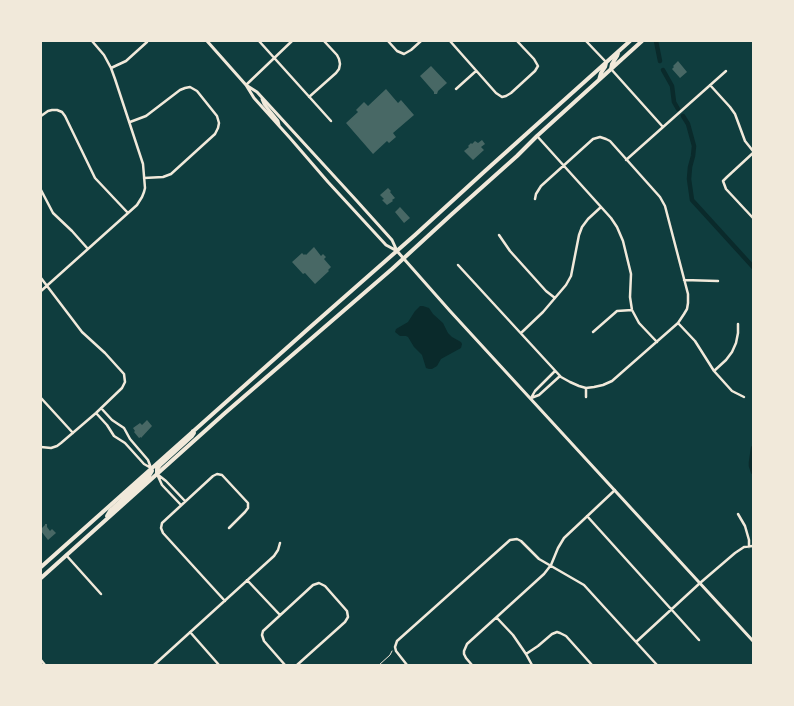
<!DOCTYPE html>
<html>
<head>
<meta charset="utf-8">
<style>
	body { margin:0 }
	#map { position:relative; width:794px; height:706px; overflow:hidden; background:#0f3d3e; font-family:"Titillium Web",sans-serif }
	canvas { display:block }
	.frame { position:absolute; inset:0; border:42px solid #f1e9da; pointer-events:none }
</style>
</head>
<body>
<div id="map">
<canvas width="794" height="706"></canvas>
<div class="frame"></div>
</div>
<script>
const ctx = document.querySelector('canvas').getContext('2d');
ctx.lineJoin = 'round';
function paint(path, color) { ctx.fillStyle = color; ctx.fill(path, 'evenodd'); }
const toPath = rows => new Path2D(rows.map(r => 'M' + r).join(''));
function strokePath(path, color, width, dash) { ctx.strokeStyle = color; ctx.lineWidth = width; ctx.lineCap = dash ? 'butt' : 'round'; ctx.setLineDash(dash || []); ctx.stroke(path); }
const water = toPath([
	[420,306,423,306,429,308,433,314,443,323,448,333,452,337,461,342,462,344,461,348,441,359,437,366,432,369,429,369,426,368,422,355,414,347,408,337,406,336,400,336,395,332,396,329,408,322,415,311]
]);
const canal = toPath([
	[656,41,660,61],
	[663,70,672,86,674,102,678,109],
	[683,116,688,124,694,146,693,156,690,167,689,179,692,200,753,267],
	[753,448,751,462,751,466,753,472]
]);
const building = toPath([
	[678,61,687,72,680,78,672,69,674,67,673,66],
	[431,66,447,83,438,91,437,94,434,94,434,92,420,76],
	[386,89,398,103,401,100,414,115,393,133,396,137,389,143,387,141,373,154,346,123,358,112,356,110,364,102,368,106],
	[482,140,485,144,481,147,484,150,473,160,464,151,469,147,468,146,471,143,472,144,475,141,478,143],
	[388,188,391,191,390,192,395,198,392,200,393,201,387,205,382,200,384,199,380,195],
	[400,207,410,218,404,223,395,212],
	[314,247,321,256,323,254,326,257,324,259,331,267,328,270,329,271,315,284,305,273,303,274,292,262,302,253,304,255,305,254,306,255],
	[147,420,152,426,141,438,141,437,139,438,134,432,135,431,133,428,140,423,142,425],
	[45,524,47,524,47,527,50,531,52,529,56,533,48,540,41,531,41,529,45,525]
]);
const path = toPath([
	[379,665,390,655,392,651]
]);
const minor = toPath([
	[259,41,331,121],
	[388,41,397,51,404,54,411,50,421,41],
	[450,41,496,93,502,97,506,96,511,93,535,71,538,66,534,59,517,41],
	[586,41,606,62],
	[111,68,126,61,147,42],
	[611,69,663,127],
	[246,85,292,41],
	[710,85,730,107,735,114,745,141,753,151],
	[456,89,476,71],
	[309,97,336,73,339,69,340,64,339,59,337,55,324,41],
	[41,116,48,111,52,110,57,110,62,112,65,116,95,178,128,213],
	[130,122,146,116,180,90,185,88,190,87,197,91,217,116,219,123,218,128,215,134,171,174,163,177,144,178],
	[537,136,611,218,617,227,623,241,631,274,630,297,632,310,639,323,657,342],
	[753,153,727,177,723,181,726,189,753,218],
	[626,160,726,71],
	[41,190,53,213,72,231,88,249],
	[499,235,510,251,546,291,555,298],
	[458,265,561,377,570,382,579,386,586,388,594,387,603,385,612,381,678,323,684,314,687,309,688,303,688,294,665,206,660,197,610,141,606,139,600,137,593,139,541,186,536,194,535,199],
	[41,278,82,332,105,353,124,374,125,382,122,388,96,413,61,443,57,446,51,448,41,447],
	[684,280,718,281],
	[41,291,137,205,142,197,144,192,145,188,143,164,115,79,111,68,104,55,92,41],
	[678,323,695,341,714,371,732,391,744,397],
	[593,332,617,311,632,310],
	[521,333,543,312,566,285,571,276,579,235,582,227,588,219,601,207],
	[555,371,535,391,531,398,539,395,560,376],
	[714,371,726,360,732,352,736,343,738,333,738,324],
	[586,397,586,388],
	[41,398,73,433],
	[96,413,107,425,114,436,125,443,144,464,151,468,148,460,130,439,124,428,112,420,101,408],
	[181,505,162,485,157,474,166,481,185,501],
	[738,514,745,526,749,540,749,547],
	[587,516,699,640],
	[66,555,101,594],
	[247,580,280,615],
	[225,601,163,533,161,528,162,523,213,476,217,474,222,475,248,503,248,508,245,512,229,528],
	[497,618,513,635,526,654,532,665],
	[190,632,219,665],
	[636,642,700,583,735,553,744,547,753,546],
	[526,654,538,646,552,634,557,632,560,633,566,636,592,665],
	[41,660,45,665],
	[154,665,274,556,278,550,280,543],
	[285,665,264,641,262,635,263,631,313,585,319,583,325,586,347,611,348,617,345,622,297,665],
	[407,665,396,651,395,647,397,641,510,540,517,539,521,541,539,559,584,585,657,665],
	[472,665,466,658,464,654,464,651,467,644,544,574,551,565,558,548,564,538,615,490]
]);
const secondary = toPath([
	[207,41,246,85,254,98,290,138,328,182,386,245,397,251],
	[246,85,257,92,356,200,392,240,397,251,450,311,753,641],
	[262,99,264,104,278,121,279,125]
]);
const trunk = toPath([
	[611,69,612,64,617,56,618,53],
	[599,80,601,73,605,67,606,63],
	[157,474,157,469,160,465,192,436,194,433,193,431],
	[107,516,110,511,149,476,152,471,151,468],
	[41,567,308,329,415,235,485,171,630,41],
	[41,578,225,413,392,269,452,214,517,156,537,136,642,41]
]);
paint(water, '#0a2a2b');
strokePath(canal, '#0a2a2b', 4.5);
paint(building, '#486865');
strokePath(path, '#f1e9da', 1);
strokePath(minor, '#f1e9da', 2.5);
strokePath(secondary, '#f1e9da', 3);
strokePath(trunk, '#f1e9da', 4);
</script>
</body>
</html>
